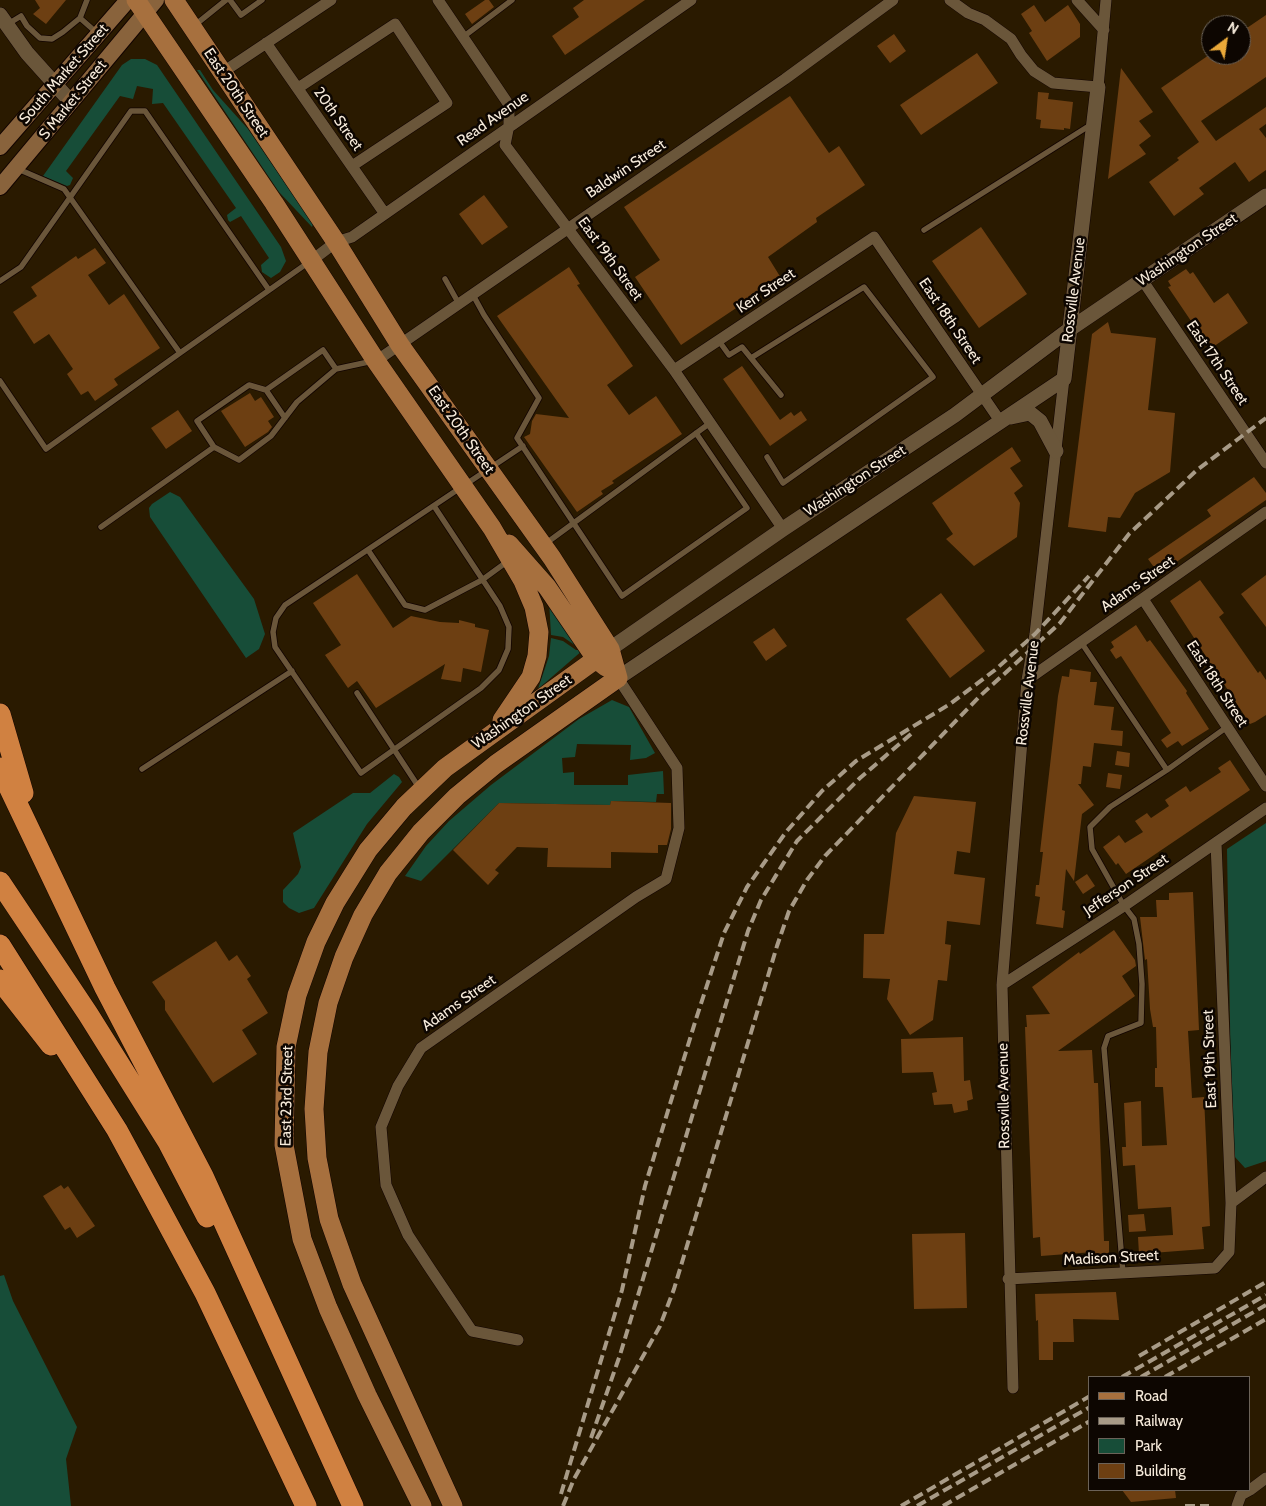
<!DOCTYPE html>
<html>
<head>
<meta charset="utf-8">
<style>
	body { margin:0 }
	#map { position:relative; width:1266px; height:1506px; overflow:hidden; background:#2a1a00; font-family:Cabin,sans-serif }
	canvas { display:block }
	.legend { position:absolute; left:1088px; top:1376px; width:162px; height:115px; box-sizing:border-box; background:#0d0601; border:1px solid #6b6258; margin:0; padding:6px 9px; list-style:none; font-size:15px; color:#f7ebdb }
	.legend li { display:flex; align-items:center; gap:10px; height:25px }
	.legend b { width:25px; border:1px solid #6b6258 }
	.north { position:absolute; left:1201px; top:15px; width:50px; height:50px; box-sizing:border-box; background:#0d0601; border:1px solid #6b6258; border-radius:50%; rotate:31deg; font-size:14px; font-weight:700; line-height:20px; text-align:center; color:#f7ebdb }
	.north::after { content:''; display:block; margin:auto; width:18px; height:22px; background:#eba939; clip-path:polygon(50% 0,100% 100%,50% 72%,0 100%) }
</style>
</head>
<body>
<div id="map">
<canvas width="1266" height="1506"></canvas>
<ul class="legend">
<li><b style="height:6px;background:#a7703e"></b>Road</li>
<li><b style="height:6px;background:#a89b87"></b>Railway</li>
<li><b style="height:14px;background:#174d38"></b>Park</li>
<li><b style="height:14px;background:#6d3f12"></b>Building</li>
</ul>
<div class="north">N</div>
</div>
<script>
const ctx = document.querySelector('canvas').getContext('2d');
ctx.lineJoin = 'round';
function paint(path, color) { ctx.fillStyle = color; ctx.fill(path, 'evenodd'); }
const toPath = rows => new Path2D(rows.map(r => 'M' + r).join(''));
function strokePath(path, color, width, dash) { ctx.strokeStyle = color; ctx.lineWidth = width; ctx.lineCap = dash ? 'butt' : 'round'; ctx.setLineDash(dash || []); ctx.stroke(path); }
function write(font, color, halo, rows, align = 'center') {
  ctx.font = font + ' Cabin,sans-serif'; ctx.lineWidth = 5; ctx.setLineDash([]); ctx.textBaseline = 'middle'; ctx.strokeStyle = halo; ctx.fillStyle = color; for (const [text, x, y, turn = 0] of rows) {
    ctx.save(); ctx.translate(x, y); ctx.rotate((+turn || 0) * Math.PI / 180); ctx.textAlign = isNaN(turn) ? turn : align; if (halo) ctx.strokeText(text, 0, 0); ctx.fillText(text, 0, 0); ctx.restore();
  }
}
const green = toPath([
	[131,59,145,59,157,65,281,247,286,261,280,272,271,278,262,272,261,265,269,258,241,216,230,222,228,220,227,215,236,208,163,103,152,104,153,89,137,86,133,99,120,96,66,171,73,178,70,185,67,186,43,176,122,65],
	[197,70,200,70,213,90,248,129,313,224,312,227,279,192],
	[170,492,180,497,254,599,265,634,259,649,246,658,150,517,149,508,152,504],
	[549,601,576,646,563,637,551,635],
	[551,638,563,641,576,650,583,650,538,689,549,656],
	[612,700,629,707,655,753,646,758,630,760,631,745,577,744,575,757,562,758,563,773,574,772,574,785,628,785,628,775,663,771,664,794,657,794,656,802,611,801,610,805,499,803,421,881,405,876,426,846,449,821,491,785,579,719],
	[394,774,399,777,402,782,367,824,314,908,299,913,289,908,283,902,283,890,298,874,301,867,293,833,353,793,370,793],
	[1266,823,1266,1161,1245,1168,1234,1156,1232,1138,1227,849],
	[4,1275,13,1301,77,1427,66,1459,71,1506,0,1506,0,1276]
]);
const building = toPath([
	[35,0,66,0,46,24,33,14,40,8],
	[485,0,489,0,494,7,472,24,465,14],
	[584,0,645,0,565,55,552,36,579,17,573,8],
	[1034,5,1045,22,1068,5,1080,24,1080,37,1047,61,1029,33,1032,31,1021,14],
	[1266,15,1266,77,1201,121,1216,141,1266,107,1266,124,1259,129,1266,138,1266,170,1249,182,1235,162,1199,188,1204,194,1174,216,1149,182,1179,160,1177,158,1199,142,1161,88,1209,55,1241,55,1241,32],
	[894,34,906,51,890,63,877,46],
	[977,53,998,83,921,135,900,105],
	[1121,68,1153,112,1139,121,1151,136,1139,145,1146,154,1108,179],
	[1038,92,1049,93,1048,99,1073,102,1070,129,1064,128,1064,130,1040,128,1041,120,1036,119],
	[790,96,829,153,839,146,865,185,816,218,817,222,768,257,781,278,681,345,635,277,660,260,624,207],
	[484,195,508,227,482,245,459,214],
	[981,227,1027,294,979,328,932,261],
	[95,248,106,263,88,275,109,305,124,294,160,348,114,379,118,385,95,401,88,391,81,395,67,374,73,369,49,334,34,344,13,312,37,296,31,287,76,256,78,259],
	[569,267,580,284,577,285,633,366,607,385,629,415,656,396,682,434,612,481,614,483,601,491,603,494,577,512,524,437,530,434,532,421,536,414,569,418,497,316],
	[1186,269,1190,274,1193,272,1214,303,1228,293,1248,323,1210,349,1168,287,1171,286,1168,281],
	[1108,322,1111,333,1156,338,1148,410,1175,413,1170,472,1135,493,1120,518,1108,517,1106,532,1068,527,1092,334],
	[742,366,780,420,791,412,794,416,801,411,807,420,770,446,723,379],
	[250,393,255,401,261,397,274,417,268,421,272,427,268,432,245,447,221,411],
	[178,410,192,431,166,449,151,428],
	[1012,447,1021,461,1010,468,1023,486,1014,493,1020,503,1017,537,974,566,946,539,953,534,932,503],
	[1254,477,1266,493,1266,500,1159,574,1148,559,1211,516,1207,510],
	[357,574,393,628,411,616,440,622,459,623,459,620,475,624,475,627,489,630,481,672,463,668,461,682,441,679,445,664,376,708,357,681,348,688,325,655,341,645,313,603],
	[1266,575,1266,627,1241,594],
	[1200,580,1224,613,1219,617,1258,673,1260,671,1266,680,1266,715,1255,722,1250,724,1170,601],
	[941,593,985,651,950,678,906,619],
	[1136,625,1147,642,1150,640,1161,655,1187,691,1186,693,1209,729,1182,746,1178,741,1167,748,1161,740,1171,733,1121,656,1116,659,1110,650,1114,647,1111,642],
	[774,628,787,646,766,661,753,642],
	[1070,669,1091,672,1090,682,1097,682,1094,705,1114,707,1111,730,1123,731,1122,746,1094,743,1091,767,1083,766,1081,784,1078,784,1094,805,1082,814,1074,881,1066,869,1062,910,1065,911,1063,928,1036,924,1040,897,1035,896,1036,885,1039,885,1043,852,1040,852,1058,696,1062,676,1069,677],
	[1117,751,1130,753,1129,767,1115,765],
	[1230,760,1250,790,1126,874,1118,863,1116,865,1103,847,1119,835,1125,843,1143,832,1135,821,1147,813,1151,818,1169,806,1165,800,1186,786,1190,792,1221,772,1218,768],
	[1108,773,1122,775,1120,789,1106,787],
	[914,796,976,802,970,853,957,851,954,874,985,878,980,925,947,921,945,944,951,945,947,981,938,980,933,1020,910,1035,887,999,890,979,863,978,864,934,884,934,896,833],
	[611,801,671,803,671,829,667,845,658,845,658,853,611,852,611,868,547,867,548,848,517,847,495,870,499,873,488,885,453,850,499,803,610,805],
	[1087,874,1095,886,1083,894,1075,882],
	[1193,892,1199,1030,1188,1031,1192,1098,1204,1097,1210,1226,1202,1227,1204,1249,1139,1254,1138,1237,1173,1235,1171,1207,1138,1209,1135,1165,1123,1166,1122,1147,1126,1147,1124,1103,1141,1101,1142,1146,1167,1145,1163,1087,1155,1087,1155,1068,1157,1068,1156,1027,1153,1027,1150,1009,1147,959,1145,960,1140,917,1157,917,1156,900,1169,900,1169,893],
	[1114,930,1135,960,1136,966,1122,976,1135,996,1058,1051,1092,1050,1094,1083,1098,1083,1104,1241,1109,1241,1109,1255,1093,1256,1093,1252,1041,1256,1040,1237,1033,1238,1025,1027,1027,1027,1026,1015,1050,1014,1032,987,1079,952,1080,954],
	[216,941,229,961,237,955,251,976,247,979,268,1013,242,1030,257,1054,213,1083,165,1010,165,1001,152,982],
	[963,1037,964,1081,970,1080,973,1099,967,1101,968,1110,954,1113,952,1104,934,1105,932,1093,937,1092,933,1072,902,1073,901,1039],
	[61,1185,64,1189,68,1186,95,1226,77,1238,70,1227,65,1230,43,1196],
	[1144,1214,1146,1231,1129,1232,1128,1215],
	[965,1233,967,1308,914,1309,912,1234],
	[1116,1292,1119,1320,1073,1319,1074,1342,1053,1342,1053,1360,1039,1360,1038,1320,1036,1321,1035,1294],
	[1122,1490,1175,1490,1176,1498,1131,1502]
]);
const service = toPath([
	[230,0,241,15,262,0],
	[80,18,97,33],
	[8,24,21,16,27,26,40,38,52,39,63,32,80,18,87,0],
	[195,25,226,0],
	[463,37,512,0],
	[18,169,64,189,180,353,309,262],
	[924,230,1092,124],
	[445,279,459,304],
	[0,281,21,267,131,111,145,111,269,290],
	[473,295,484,315,539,398,517,438,622,596,747,508,696,433],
	[719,341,729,355,742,347,781,395],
	[751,358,864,287,933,377,783,483,767,457],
	[0,381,46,449,180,353],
	[266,390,285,418],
	[214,447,239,460,271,436,297,402,336,369],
	[434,506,500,606,509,627,508,649,499,670,481,688,361,773,275,647,273,632,276,618,285,605,523,446],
	[101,527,214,447,197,421,249,385,266,390,323,350,336,369,373,361],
	[545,544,710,423],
	[368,550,405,605,425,610,482,580,508,561],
	[1081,642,1167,770,1110,807,1090,827,1092,849,1124,906,1134,919,1139,944,1142,984,1141,1023,1108,1036,1104,1048,1123,1273],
	[357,693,420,789],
	[142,769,292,671],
	[1167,770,1227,727]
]);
const minor = toPath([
	[438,0,509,105,509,125,505,145,674,370,783,529],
	[950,0,968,13,985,20,1011,39,1021,55,1034,71,1053,83,1098,87,1106,0],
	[1077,0,1104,30],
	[266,43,385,214],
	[223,72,331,0],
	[298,88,395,24,447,103,352,166],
	[311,261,336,242,352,237,691,0],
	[1143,281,1266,463],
	[376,361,785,79,893,0],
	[674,370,874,237,1000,421],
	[1143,599,1266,786],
	[1027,680,1266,512],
	[1002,985,1124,906,1266,808],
	[1231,1203,1266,1177],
	[1008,1279,1215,1268,1229,1252,1231,1203,1216,843],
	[518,1340,472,1331,431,1270,408,1235,386,1185,381,1127,398,1086,421,1048,636,897,666,879,679,828,677,768,618,678],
	[1013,1388,1002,985,1027,680,1035,634,1064,379],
	[1250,1490,1266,1478],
	[1237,1506,1241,1495,1250,1490]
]);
const tertiary = toPath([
	[0,15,27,53,71,102],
	[1011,417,1030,413,1040,421,1056,451],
	[610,649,783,529,955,415,1070,329,1266,196],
	[618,678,1064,379,1098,87]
]);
const secondary = toPath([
	[0,147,128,0],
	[0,187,156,0]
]);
const primary = toPath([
	[136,0,274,203,376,361,492,528,523,581,534,607,539,632,537,656,531,677,502,720],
	[174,0,336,242,400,345,552,558,610,649,618,678],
	[509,544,547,587,596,659,606,667],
	[422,1506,367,1395,328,1308,302,1239,284,1145,286,1047,297,995,316,942,335,903,368,850,404,807,445,768,610,649],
	[453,1506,352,1284,329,1219,317,1158,314,1109,318,1052,328,1003,344,957,363,915,388,873,421,832,457,796,496,764,618,678]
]);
const motorway = toPath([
	[0,714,23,793],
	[0,768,105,988,203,1176,353,1506],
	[0,882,88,1014,168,1142,207,1217],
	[0,945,117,1130,155,1200,205,1293,306,1506],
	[0,980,51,1045]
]);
const rail = toPath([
	[1139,1356,1266,1282],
	[1122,1377,1266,1295],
	[1141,1377,1266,1305],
	[1165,1377,1266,1319],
	[591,1438,620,1355,748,931,761,900,797,841,860,778,911,734],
	[561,1494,622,1290,645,1186,696,1019,724,933,747,887,786,832,822,791,856,761,950,704,995,670,1035,634,1089,576],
	[563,1506,574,1479,660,1326,674,1289,777,946,789,911,807,880,825,856,980,696,1060,623,1129,534,1197,470,1266,418],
	[901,1506,1090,1396],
	[917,1506,1090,1407],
	[943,1506,1090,1421],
	[1185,1506,1209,1506]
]);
const streetNames = [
	["South Market Street",64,74,-49],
	["East 20th Street",236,93,56],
	["S Market Street",73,100,-51],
	["20th Street",338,119,55],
	["Read Avenue",493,119,-35],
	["Baldwin Street",626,169,-34],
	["Washington Street",1187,250,-34],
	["East 19th Street",610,259,54],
	["Rossville Avenue",1074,290,-83],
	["Kerr Street",766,291,-34],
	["East 18th Street",950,321,56],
	["East 17th Street",1217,363,56],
	["East 20th Street",461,430,55],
	["Washington Street",855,481,-33],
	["Adams Street",1138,584,-35],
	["East 18th Street",1217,684,57],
	["Rossville Avenue",1028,693,-83],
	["Washington Street",522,712,-35],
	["Jefferson Street",1126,885,-34],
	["Adams Street",459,1003,-35],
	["East 19th Street",1210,1059,-92],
	["East 23rd Street",287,1096,-89],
	["Rossville Avenue",1004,1096,-91],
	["Madison Street",1111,1258,-3]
];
paint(green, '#174d38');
paint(building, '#6d3f12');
strokePath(service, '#120400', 7);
strokePath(minor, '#120400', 12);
strokePath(tertiary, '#120400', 16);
strokePath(secondary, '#120400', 18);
strokePath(primary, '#120400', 20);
strokePath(motorway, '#120400', 22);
strokePath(service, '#6a563a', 5.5);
strokePath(minor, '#6a563a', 11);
strokePath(tertiary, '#6a563a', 15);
strokePath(secondary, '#89633c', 16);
strokePath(primary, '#a7703e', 19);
strokePath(motorway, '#d08141', 21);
strokePath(rail, '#a89b87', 4, [10, 5]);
write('15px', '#f7ebdb', '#0d0601', streetNames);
</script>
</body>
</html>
